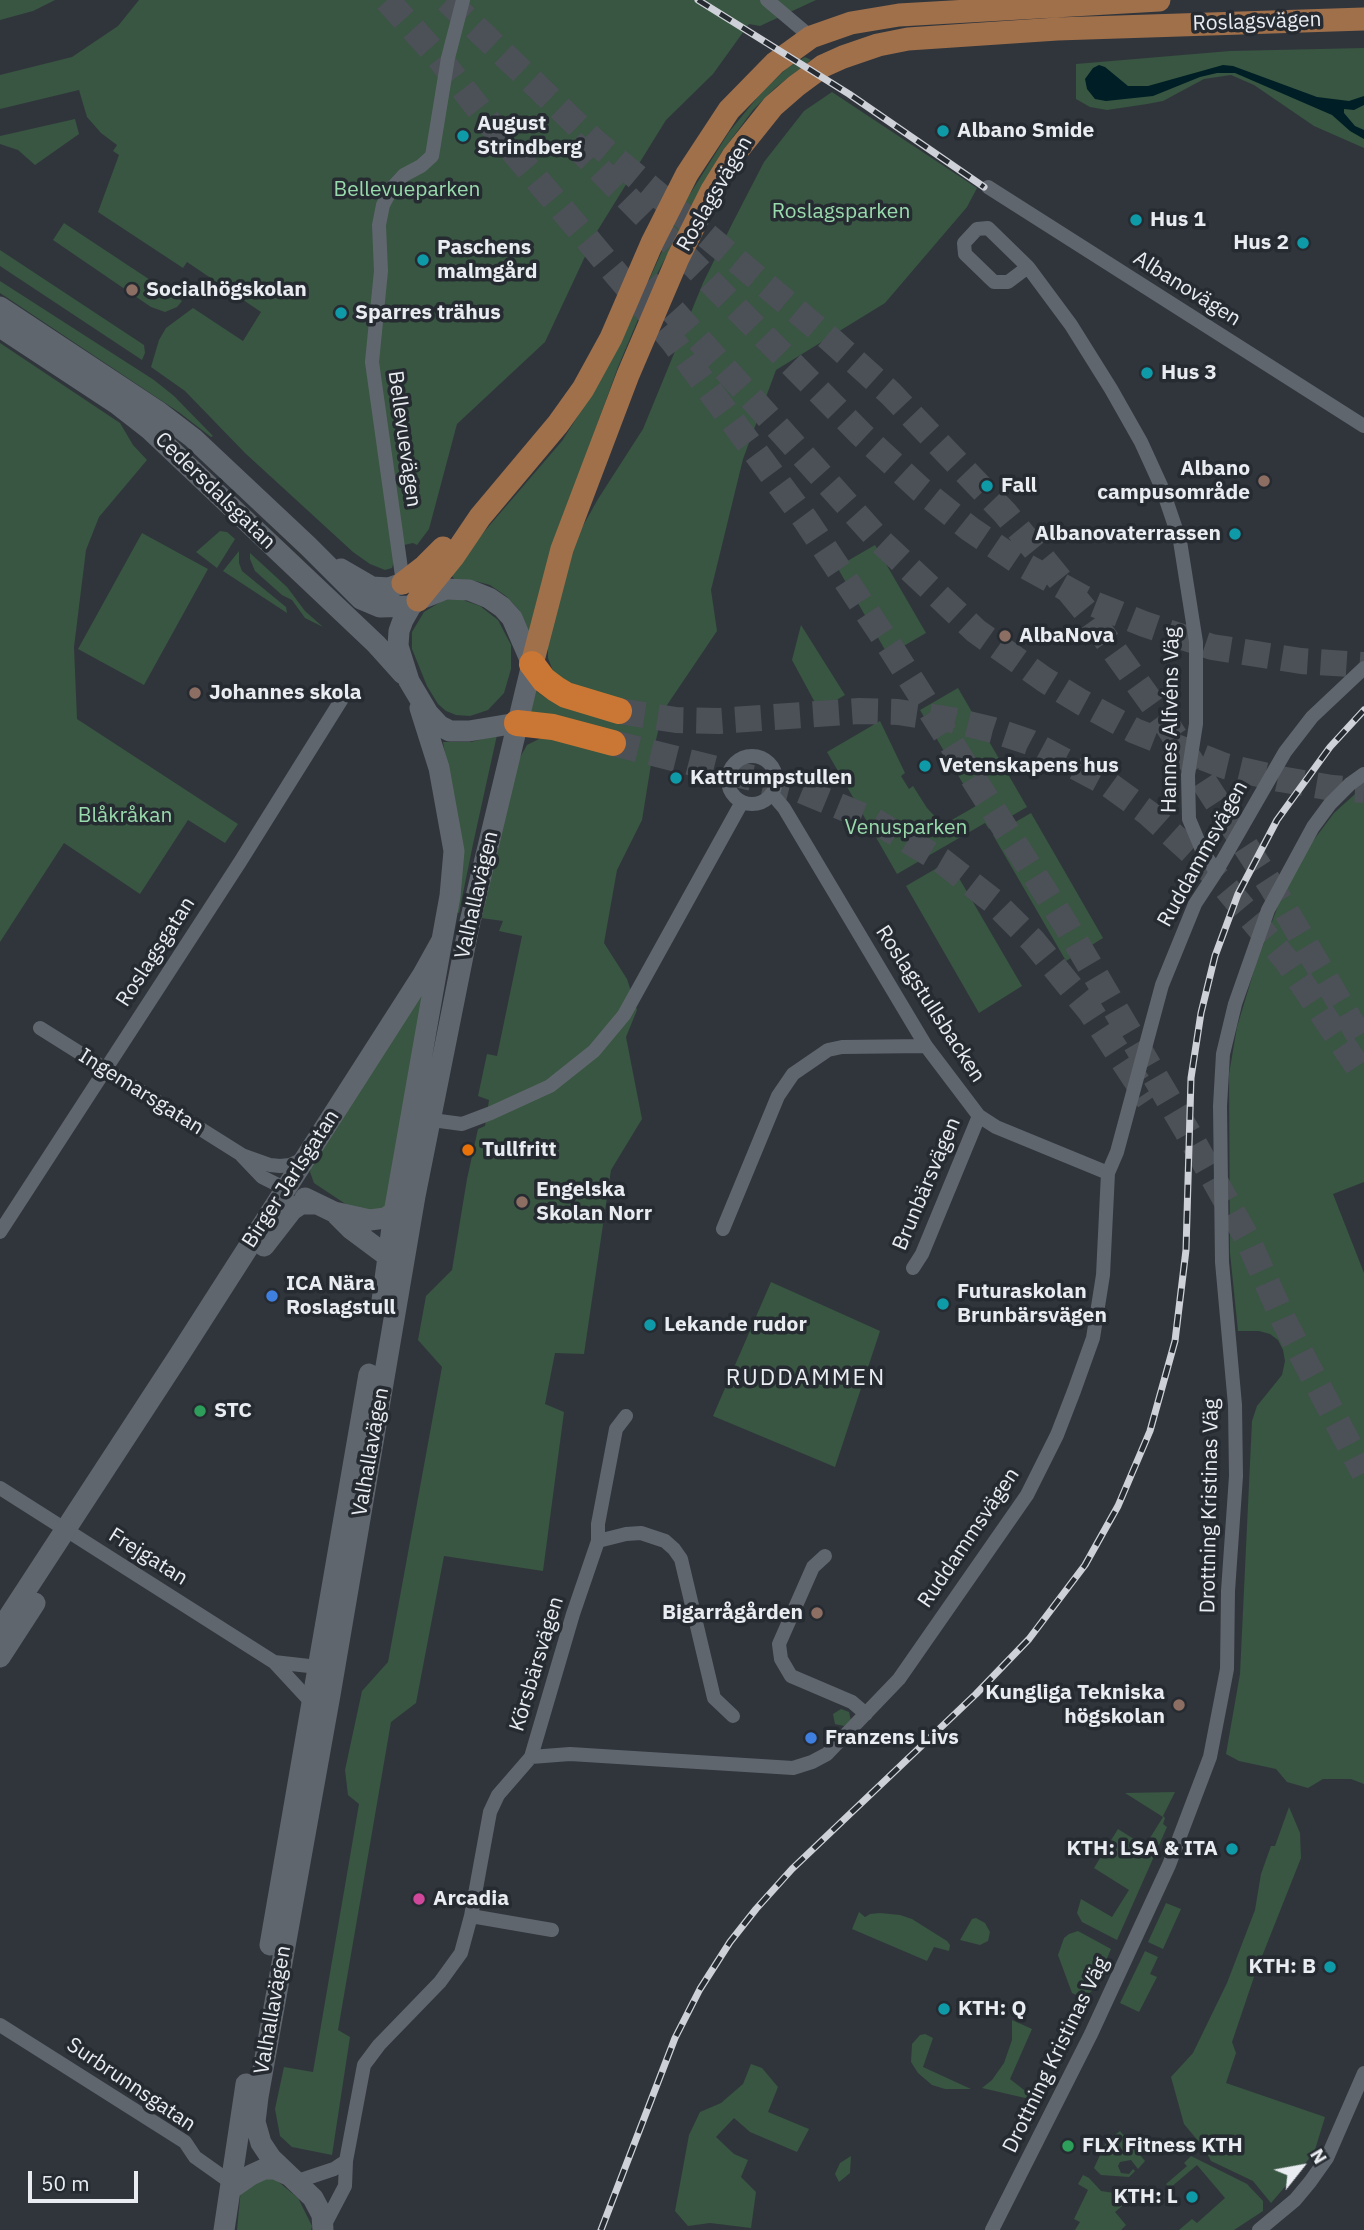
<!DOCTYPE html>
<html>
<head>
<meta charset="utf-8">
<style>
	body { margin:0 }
	#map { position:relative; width:1364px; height:2230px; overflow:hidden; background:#30353c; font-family:"IBM Plex Sans",sans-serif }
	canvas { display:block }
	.north { position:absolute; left:1266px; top:2132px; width:70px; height:70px; -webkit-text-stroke:5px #262b32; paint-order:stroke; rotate:59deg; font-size:19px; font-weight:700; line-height:28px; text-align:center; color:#e9ecf1 }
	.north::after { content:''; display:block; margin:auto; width:24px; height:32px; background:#e9ecf1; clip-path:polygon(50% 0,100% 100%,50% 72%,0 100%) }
	.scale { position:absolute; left:28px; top:2171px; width:110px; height:32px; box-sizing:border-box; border:4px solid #e9ecf1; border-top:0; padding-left:9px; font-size:21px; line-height:24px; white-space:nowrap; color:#e9ecf1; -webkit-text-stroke:5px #262b32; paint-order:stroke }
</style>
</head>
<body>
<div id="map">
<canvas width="1364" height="2230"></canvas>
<div class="north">N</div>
<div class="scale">50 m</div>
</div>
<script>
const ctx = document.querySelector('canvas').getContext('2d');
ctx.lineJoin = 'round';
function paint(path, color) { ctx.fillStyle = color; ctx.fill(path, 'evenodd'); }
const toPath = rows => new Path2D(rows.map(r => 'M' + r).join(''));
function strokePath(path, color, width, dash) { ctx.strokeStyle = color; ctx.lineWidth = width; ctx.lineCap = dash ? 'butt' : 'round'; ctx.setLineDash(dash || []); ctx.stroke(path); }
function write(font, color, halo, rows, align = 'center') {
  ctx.font = font + ' "IBM Plex Sans",sans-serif'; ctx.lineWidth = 7; ctx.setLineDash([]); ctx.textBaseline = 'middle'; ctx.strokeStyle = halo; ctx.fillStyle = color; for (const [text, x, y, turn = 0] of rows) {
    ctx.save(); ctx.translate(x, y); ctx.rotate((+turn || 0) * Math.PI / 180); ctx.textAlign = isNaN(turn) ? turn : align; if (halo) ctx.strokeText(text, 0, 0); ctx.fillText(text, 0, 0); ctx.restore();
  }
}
const green = toPath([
	[0,0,55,0,33,11,0,20],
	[139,0,816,0,760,26,749,24,713,74,666,120,596,233,545,342,457,424,429,529,417,545,413,543,404,545,396,554,392,568,385,570,370,564,353,552,245,453,185,391,151,367,159,340,166,328,193,308,243,341,261,312,187,262,183,268,98,212,119,155,113,151,117,145,101,133,87,117,79,90,0,109,0,75,72,57,118,26],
	[1364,48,1364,148,1314,126,1254,85,1231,75,1204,79,1163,101,1147,104,1107,110,1090,107,1076,99,1076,64,1230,51],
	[805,57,811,60,775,88,753,110,721,153,658,272,618,367,573,492,530,633,519,610,506,596,490,585,475,581,454,579,452,576,453,568,562,441,581,411,624,335,683,205,729,132,761,93,787,68],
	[832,92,977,188,967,207,885,303,776,370,743,459,711,590,717,631,663,711,653,752,642,820,617,870,604,943,627,979,637,1010,626,1037,642,1119,611,1170,584,1354,555,1353,545,1404,564,1412,543,1571,444,1556,416,1703,391,1722,338,2030,350,2037,332,2155,292,2147,280,2136,275,2109,284,2067,313,2072,359,1804,348,1795,345,1770,362,1691,388,1662,442,1367,418,1340,426,1296,452,1270,467,1179,478,1129,485,1126,489,1100,478,1096,487,1054,497,1056,522,936,499,931,503,921,481,918,519,759,527,745,541,738,530,715,536,691,551,701,553,671,548,658,548,643,574,542,598,499,643,429,703,283,732,224,764,162,804,111],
	[75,119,79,134,35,165,18,150,0,144,0,136],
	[64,223,182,301,177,307,165,312,151,307,53,240],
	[0,250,144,345,145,353,142,360,0,266],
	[0,281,154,380,174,396,213,436,211,437,180,413,0,293],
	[0,343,120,423,133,445,147,460,99,517,86,550,74,647,77,719,238,824,225,843,188,820,140,894,64,843,0,942],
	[220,531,227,532,235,539,217,568,196,552],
	[142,533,208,569,144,685,78,649],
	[875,545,926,633,888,655,837,567],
	[239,551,239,563,242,571,286,607,287,613,223,571],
	[250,553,287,587,305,611,323,627,305,618,292,600,282,595,255,571,250,559],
	[452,599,463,600,480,606,498,620,511,645,511,669,504,693,488,710,470,716,456,715,446,711,438,704,427,686,412,649,412,632,424,612,442,601],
	[801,625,845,695,819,710,792,660],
	[958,688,1027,807,989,829,985,823,897,874,827,752,880,721,905,773,901,776,909,789,913,786,927,808,943,825,976,806,920,710],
	[497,735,473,844,459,913,456,912,448,770,443,742,471,742],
	[1364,786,1364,1182,1333,1194,1364,1273,1364,1784,1351,1779,1323,1779,1308,1788,1287,1782,1276,1769,1239,1761,1226,1754,1240,1674,1252,1421,1257,1406,1282,1375,1285,1361,1283,1350,1278,1340,1270,1334,1259,1331,1238,1331,1230,1253,1229,1074,1237,1027,1256,964,1279,903,1307,849,1334,813],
	[1031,813,1103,938,1066,961,993,835],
	[949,861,1022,986,979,1013,906,886],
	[420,997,423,998,385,1208,379,1212,350,1207,314,1183,310,1172,311,1165],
	[771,1282,880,1331,835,1467,713,1416],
	[841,1709,849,1712,851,1721,844,1726,835,1724,833,1714],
	[1175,1792,1163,1816,1165,1818,1163,1824,1167,1827,1117,1940,1082,1922,1077,1913,1081,1899,1112,1917,1129,1890,1094,1868,1118,1829,1145,1846,1163,1817,1125,1793],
	[1289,1807,1300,1833,1301,1858,1255,1974,1232,2042,1236,2053,1226,2083,1325,2117,1314,2153,1271,2203,1253,2181,1211,2161,1204,2148,1184,2124,1171,2077,1193,2053,1227,1983,1255,1910,1261,1874,1271,1846,1275,1846],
	[1166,1903,1181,1909,1163,1949,1148,1942],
	[859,1912,865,1917,870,1914,880,1913,900,1915,912,1919,947,1941,950,1945,949,1951,934,1947,927,1961,852,1929],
	[976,1918,985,1923,990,1932,988,1941,980,1945,960,1940,972,1919],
	[1078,1931,1111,1949,1094,1989,1085,1997,1080,1997,1072,1993,1058,1955,1064,1938,1069,1934],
	[1145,1951,1158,1957,1150,1974,1157,1977,1139,2012,1120,2003],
	[1012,2020,1032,2029,1010,2079,1038,2101,982,2088,992,2080,1004,2063,1012,2040],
	[925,2034,933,2038,923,2067,971,2089,945,2089,932,2085,918,2073,911,2062,912,2044,920,2035],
	[751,2064,762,2068,778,2087,768,2112,809,2129,797,2152,750,2132,734,2118,716,2137,734,2154,748,2160,741,2177,756,2192,751,2228,710,2223,688,2226,675,2211,689,2135,700,2112,721,2103,743,2084],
	[1120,2131,1145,2161,1138,2169,1131,2160,1120,2162,1118,2166,1121,2173,1129,2174,1133,2169,1135,2171,1129,2177,1101,2175,1094,2168,1106,2142],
	[851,2156,850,2173,839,2182,835,2174,840,2163],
	[1191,2156,1247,2184,1263,2201,1263,2211,1234,2230,1179,2230,1192,2219,1197,2223,1225,2198,1197,2165,1170,2188,1166,2184,1187,2166,1184,2163],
	[1083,2175,1089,2178,1101,2191,1134,2196,1115,2212,1126,2225,1121,2230,1075,2230,1080,2222,1074,2219,1088,2190,1078,2184],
	[256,2177,275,2179,298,2198,312,2226,311,2230,237,2230,241,2188]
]);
const water = toPath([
	[1099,65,1105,67,1128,86,1148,86,1223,65,1233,66,1317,97,1349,101,1364,96,1364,105,1354,110,1344,109,1344,113,1355,126,1364,130,1364,139,1350,131,1332,115,1235,73,1217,73,1200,77,1153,96,1106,101,1095,99,1087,89,1085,79,1093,68]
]);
const highwayTunnel = toPath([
	[387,0,439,58,496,131,673,341,805,519,891,648,1066,925,1187,1131,1247,1238,1285,1323,1364,1473],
	[447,0,594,141,830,339,890,393,1005,513,1088,614,1164,720,1272,887,1364,1044],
	[572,142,861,434,920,489,970,529,1022,564,1094,604,1144,624,1212,647,1301,661,1364,665],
	[647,282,879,540,976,631,1045,680,1081,702,1135,731,1225,766,1280,779,1332,788,1364,790],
	[619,711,676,720,719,721,859,711,898,712,952,720,993,730,1029,742,1108,784,1148,813,1198,858,1223,884,1287,961,1364,1076],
	[613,743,800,790,873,820,942,861,993,901,1033,941,1091,1012,1149,1100]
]);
const street = toPath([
	[767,0,811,37],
	[988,187,1364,426],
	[1028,267,1008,282,994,282,965,254,964,243,977,229,988,228,1028,267,1071,325,1111,389,1141,442,1162,488,1180,541,1196,642,1196,724,1188,775,1189,819,1202,850,1216,872],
	[403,583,372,362,381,271,379,225,383,205,392,188,404,175,421,166,432,156,448,58,463,0],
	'728 780a24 24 0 1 1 48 0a24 24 0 1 1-48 0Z',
	[772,794,784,808,926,1046,979,1116,996,1127,1108,1173],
	[40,1028,242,1155,270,1165,280,1166,290,1165,303,1159],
	[432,1120,462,1124,491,1113,550,1086,594,1051,624,1015,742,802],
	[242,1156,262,1177,284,1188],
	[723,1229,778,1096,793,1074,828,1050,842,1047,926,1046],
	[0,1232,240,862,345,694],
	[913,1268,922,1254,979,1116],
	[0,1488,274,1662,311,1702],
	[598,1541,626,1534,641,1533,665,1541,674,1549,681,1559,714,1698,733,1716],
	[825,1556,813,1567,779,1644,781,1659,791,1676,852,1702,866,1714],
	[274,1662,309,1666,317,1665],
	[531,1757,570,1754,793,1768,812,1762,827,1754,899,1679,1027,1495,1057,1435,1074,1391,1093,1338,1103,1275,1108,1173,1117,1152,1162,985,1195,904,1216,872,1285,752,1312,717,1364,668],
	[471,1916,552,1930],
	[0,2025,185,2142,195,2157,226,2179,231,2189],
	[295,2182,334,2169,346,2161],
	[323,2228,345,2186,346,2161,364,2065,379,2045,440,1982,461,1953,471,1916,490,1812,498,1795,531,1757,573,1614,598,1541,598,1524,616,1429,626,1416],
	[992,2230,1091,2034,1169,1865,1210,1757,1227,1669,1228,1591,1236,1476,1235,1405,1222,1262,1220,1106,1223,1054,1235,1004,1268,910,1313,827,1330,804,1350,784,1364,774],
	[1259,2230,1295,2200,1310,2182,1327,2158,1364,2073]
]);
const secondary = toPath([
	[0,307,159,412,193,438,308,546,361,599,380,607,411,606],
	[0,327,117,404,149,429,376,644,403,674],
	[341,569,372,587,389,588,403,583],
	[305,1198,334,1212,370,1220,385,1218,402,1207],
	[337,1215,351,1229,390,1258],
	[264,1246,292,1210,301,1204,316,1204],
	[382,1301,394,1213,442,940],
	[0,1630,178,1357,422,976,442,940,450,896,454,851,439,768,420,708],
	[0,1657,35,1603],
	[270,1945,369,1374],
	[231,2189,251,2175,264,2169,275,2169,288,2175],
	[224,2230,246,2084],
	[323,2230,322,2215,313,2198,271,2158,261,2143,255,2122,258,2097,330,1695,415,1196,469,926,532,664,512,618,502,607,489,598,469,590,446,589,418,600,411,606,403,620,399,631,398,646,409,681,428,713,440,726,450,731,469,731,517,723]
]);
const primary = toPath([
	[403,583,425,566,443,548],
	[418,600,453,557,480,517,558,424,583,389,611,338,652,243,687,174,729,110,775,63,811,37,851,23,899,15,1159,0],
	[532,664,562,549,628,375,678,258,712,190,733,156,773,106,796,86,823,66,843,57,878,45,908,39,1057,29,1364,19]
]);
const highway = toPath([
	[532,664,544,680,556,689,566,695,619,711],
	[517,723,553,727,613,743]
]);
const rail = toPath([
	[698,0,849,94,984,187],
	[601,2230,675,2038,700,1989,730,1942,756,1909,792,1869,976,1694,1029,1639,1085,1565,1118,1506,1150,1431,1175,1341,1186,1250,1191,1078,1201,1013,1215,956,1238,894,1277,820,1330,747,1364,710]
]);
const markers = [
	[943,131,7,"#0f9aa8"],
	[463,136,7,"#0f9aa8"],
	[1136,220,7,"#0f9aa8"],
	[1303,243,7,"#0f9aa8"],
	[423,260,7,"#0f9aa8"],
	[132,290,7,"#8d6e63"],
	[341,313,7,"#0f9aa8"],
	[1147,373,7,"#0f9aa8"],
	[1264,481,7,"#8d6e63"],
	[987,486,7,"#0f9aa8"],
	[1235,534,7,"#0f9aa8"],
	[1005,636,7,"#8d6e63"],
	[195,693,7,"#8d6e63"],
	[925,766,7,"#0f9aa8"],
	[676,778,7,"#0f9aa8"],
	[468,1150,7,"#e8710a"],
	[522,1202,7,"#8d6e63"],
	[272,1296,7,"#3f7fe0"],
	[943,1304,7,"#0f9aa8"],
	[650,1325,7,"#0f9aa8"],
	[200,1411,7,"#2e9e5b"],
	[817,1613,7,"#8d6e63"],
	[1179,1705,7,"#8d6e63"],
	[811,1738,7,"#3f7fe0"],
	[1232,1849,7,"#0f9aa8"],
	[419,1899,7,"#d1479c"],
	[1330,1967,7,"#0f9aa8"],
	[944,2009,7,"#0f9aa8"],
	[1068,2146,7,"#2e9e5b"],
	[1192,2197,7,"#0f9aa8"]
];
const streetNames = [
	["Roslagsvägen",1257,22,-2],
	["Roslagsvägen",715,194,-60],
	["Albanovägen",1187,289,32],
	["Bellevuevägen",404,439,82],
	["Cedersdalsgatan",215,491,44],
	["Hannes Alfvéns Väg",1171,720,-89],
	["Ruddammsvägen",1203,854,-61],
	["Valhallavägen",477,895,-77],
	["Roslagsgatan",156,952,-57],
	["Roslagstullsbacken",930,1004,57],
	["Ingemarsgatan",141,1092,32],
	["Birger Jarlsgatan",291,1179,-57],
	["Brunbärsvägen",927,1184,-67],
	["Valhallavägen",371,1452,-80],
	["Drottning Kristinas Väg",1210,1506,-89],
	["Ruddammsvägen",969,1538,-56],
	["Frejgatan",148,1557,32],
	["Körsbärsvägen",537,1664,-73],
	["Valhallavägen",273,2010,-80],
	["Drottning Kristinas Väg",1056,2055,-64],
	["Surbrunnsgatan",131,2085,34]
];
const poiNames = [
	["August",477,124],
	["Strindberg",477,148],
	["Albano Smide",957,131],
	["Hus 1",1150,220],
	["Hus 2",1289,243,"right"],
	["Paschens",437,248],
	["malmgård",437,272],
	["Socialhögskolan",146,290],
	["Sparres trähus",355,313],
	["Hus 3",1161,373],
	["Albano",1250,469,"right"],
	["campusområde",1250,493,"right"],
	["Fall",1001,486],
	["Albanovaterrassen",1221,534,"right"],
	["AlbaNova",1019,636],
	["Johannes skola",209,693],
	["Vetenskapens hus",939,766],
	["Kattrumpstullen",690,778],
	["Tullfritt",482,1150],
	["Engelska",536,1190],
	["Skolan Norr",536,1214],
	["ICA Nära",286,1284],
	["Roslagstull",286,1308],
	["Futuraskolan",957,1292],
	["Brunbärsvägen",957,1316],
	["Lekande rudor",664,1325],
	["STC",214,1411],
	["Bigarrågården",803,1613,"right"],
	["Kungliga Tekniska",1165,1693,"right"],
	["högskolan",1165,1717,"right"],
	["Franzens Livs",825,1738],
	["KTH: LSA & ITA",1218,1849,"right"],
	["Arcadia",433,1899],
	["KTH: B",1316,1967,"right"],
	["KTH: Q",958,2009],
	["FLX Fitness KTH",1082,2146],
	["KTH: L",1178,2197,"right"]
];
const parkNames = [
	["Bellevueparken",407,190],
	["Roslagsparken",841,212],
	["Blåkråkan",125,816],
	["Venusparken",906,828]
];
const neighbourhoodNames = [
	["RUDDAMMEN",806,1378]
];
paint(green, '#385641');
paint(water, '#001e25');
strokePath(highwayTunnel, '#4c5057', 26, [26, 13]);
strokePath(street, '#60666e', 14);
strokePath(secondary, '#60666e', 21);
strokePath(primary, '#a0704b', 23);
strokePath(highway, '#ca7634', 26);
strokePath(rail, '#ced1d7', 7);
strokePath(rail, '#262b32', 4.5, [13]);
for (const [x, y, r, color] of markers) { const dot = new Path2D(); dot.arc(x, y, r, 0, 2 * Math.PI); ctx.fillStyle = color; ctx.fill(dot); strokePath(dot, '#262b32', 2.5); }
write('21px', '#e9ecf1', '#262b32', streetNames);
write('bold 21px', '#e9ecf1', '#262b32', poiNames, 'left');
write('21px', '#98daac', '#262b32', parkNames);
ctx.letterSpacing = '2px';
write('23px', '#e9ecf1', '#262b32', neighbourhoodNames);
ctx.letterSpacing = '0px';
</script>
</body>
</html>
